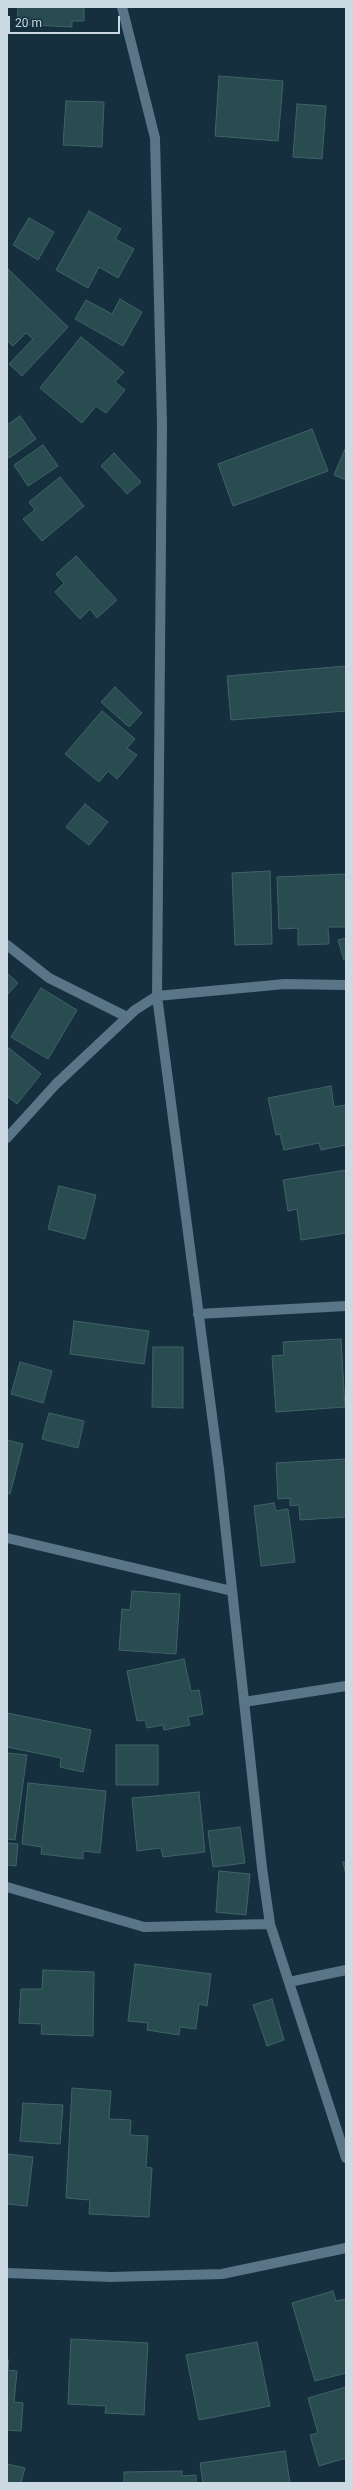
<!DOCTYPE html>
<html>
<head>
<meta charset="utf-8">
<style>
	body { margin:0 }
	#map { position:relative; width:353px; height:2490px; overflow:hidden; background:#162f3f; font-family:Roboto,sans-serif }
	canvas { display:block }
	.frame { position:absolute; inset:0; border:8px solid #cad9e2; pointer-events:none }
	.scale { position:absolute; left:8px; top:16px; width:112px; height:18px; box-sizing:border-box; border:2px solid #cad9e2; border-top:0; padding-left:5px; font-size:12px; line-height:14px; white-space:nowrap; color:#cad9e2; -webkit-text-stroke:3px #162f3f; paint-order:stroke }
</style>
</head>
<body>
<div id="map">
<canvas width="353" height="2490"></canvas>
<div class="frame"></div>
<div class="scale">20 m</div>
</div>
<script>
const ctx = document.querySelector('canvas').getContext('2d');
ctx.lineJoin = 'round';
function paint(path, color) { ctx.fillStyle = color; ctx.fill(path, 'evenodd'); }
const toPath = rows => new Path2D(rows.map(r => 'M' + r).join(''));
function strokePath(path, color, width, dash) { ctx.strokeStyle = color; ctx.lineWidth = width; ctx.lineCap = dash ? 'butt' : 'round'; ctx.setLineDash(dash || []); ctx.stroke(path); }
const building = toPath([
	[18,7,84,7,84,21,72,21,72,27,17,24,18,7],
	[219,76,283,81,278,141,215,136,219,76],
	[66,101,104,102,102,147,63,145,66,101],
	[297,104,326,106,322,159,293,157,297,104],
	[89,211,121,229,115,239,134,249,118,278,99,267,88,288,56,270,89,211],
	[29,218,54,232,38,260,13,245,29,218],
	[8,269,68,327,22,376,9,364,33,339,26,333,13,346,7,341,8,269],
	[120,299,142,312,123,346,75,319,86,300,112,314,120,299],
	[81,337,124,372,115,382,125,390,106,413,96,406,82,423,40,388,81,337],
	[20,416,36,439,9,458,7,455,7,425,20,416],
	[312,429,328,471,233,506,218,464,312,429],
	[43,445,58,466,28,486,14,465,43,445],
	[346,447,346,480,334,475,346,447],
	[114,453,141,482,127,494,101,466,114,453],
	[60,477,84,506,42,541,23,519,35,510,29,502,60,477],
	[76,556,117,600,97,618,90,609,80,619,55,592,64,583,56,574,76,556],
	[346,666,346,711,231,720,227,676,346,666],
	[115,687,142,713,129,727,101,702,115,687],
	[102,711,135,739,127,748,137,755,117,779,108,771,99,782,65,754,102,711],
	[85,804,108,822,89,845,66,827,85,804],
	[270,871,272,944,235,945,232,873,270,871],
	[346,874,346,927,328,927,329,944,298,945,298,928,279,929,277,877,346,874],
	[346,938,346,959,344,960,338,940,346,938],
	[7,973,18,983,7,995,7,973],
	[41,988,77,1010,48,1059,11,1037,41,988],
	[9,1048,41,1074,17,1104,7,1096,7,1051,9,1048],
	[331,1086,334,1107,346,1105,346,1145,321,1150,319,1143,284,1150,280,1134,276,1135,268,1098,331,1086],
	[346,1170,346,1233,301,1240,297,1209,288,1211,283,1180,346,1170],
	[59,1186,96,1195,85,1239,48,1229,59,1186],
	[74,1321,149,1331,144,1364,70,1354,74,1321],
	[341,1339,345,1407,276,1412,272,1356,284,1355,283,1342,341,1339],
	[153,1347,183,1347,183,1408,152,1407,153,1347],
	[20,1362,52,1371,43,1403,11,1394,20,1362],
	[49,1413,84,1421,78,1448,42,1439,49,1413],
	[7,1440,23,1444,10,1494,7,1493,7,1440],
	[346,1459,346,1517,300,1520,299,1505,290,1506,290,1498,278,1499,276,1463,346,1459],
	[274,1503,276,1511,288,1509,295,1562,261,1566,254,1506,274,1503],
	[132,1591,180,1594,176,1654,119,1650,122,1609,130,1610,132,1591],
	[184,1659,191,1691,199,1690,203,1714,188,1717,190,1725,164,1730,163,1725,147,1728,145,1720,137,1721,127,1671,184,1659],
	[7,1713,91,1730,83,1772,60,1767,61,1758,7,1747,7,1713],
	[116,1745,158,1745,158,1785,116,1785,116,1745],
	[7,1753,27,1755,15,1840,7,1839,7,1753],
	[28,1783,106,1791,100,1853,83,1851,83,1859,41,1854,42,1847,22,1844,28,1783],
	[199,1792,205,1852,163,1857,161,1848,137,1851,132,1798,199,1792],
	[240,1827,245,1863,213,1867,208,1831,240,1827],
	[7,1843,18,1844,16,1866,7,1865,7,1843],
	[343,1862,346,1862,346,1875,343,1862],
	[219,1871,250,1874,246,1915,216,1912,219,1871],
	[135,1964,211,1974,207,2006,199,2004,196,2029,180,2027,179,2035,147,2030,148,2023,128,2021,135,1964],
	[43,1970,94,1972,93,2036,41,2034,42,2024,19,2023,21,1989,42,1989,43,1970],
	[272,1999,284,2040,267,2046,253,2005,272,1999],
	[72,2088,111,2091,109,2119,131,2120,130,2135,148,2136,146,2167,152,2168,149,2217,89,2214,90,2200,66,2198,72,2088],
	[23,2103,63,2105,60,2144,20,2141,23,2103],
	[7,2154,33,2157,27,2206,7,2204,7,2154],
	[333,2291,336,2301,346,2299,346,2373,315,2381,292,2303,333,2291],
	[71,2339,148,2343,144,2415,105,2413,106,2406,68,2404,71,2339],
	[257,2342,270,2406,199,2420,186,2355,257,2342],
	[7,2360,9,2360,8,2370,17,2371,14,2402,23,2403,21,2431,7,2430,7,2360],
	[346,2387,346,2458,319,2466,310,2435,318,2433,308,2398,346,2387],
	[285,2451,290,2483,203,2483,200,2463,285,2451],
	[7,2464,25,2468,21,2483,7,2483,7,2464],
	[182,2471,182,2476,196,2475,196,2483,124,2483,124,2472,182,2471]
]);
const minor = toPath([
	[122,7,155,138,162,424,157,996,219,1469,262,1868,270,1924,346,2158],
	[7,945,49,978,127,1017],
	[7,1138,56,1084,135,1010,157,996,285,984,346,985],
	[198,1314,346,1306],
	[7,1538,232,1591],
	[244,1702,346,1686],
	[7,1887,144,1927,270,1924],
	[289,1982,346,1970],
	[7,2273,111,2277,222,2274,346,2248]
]);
paint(building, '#294c51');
strokePath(building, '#3f6368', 1);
strokePath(minor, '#5a7587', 10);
</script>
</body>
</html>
